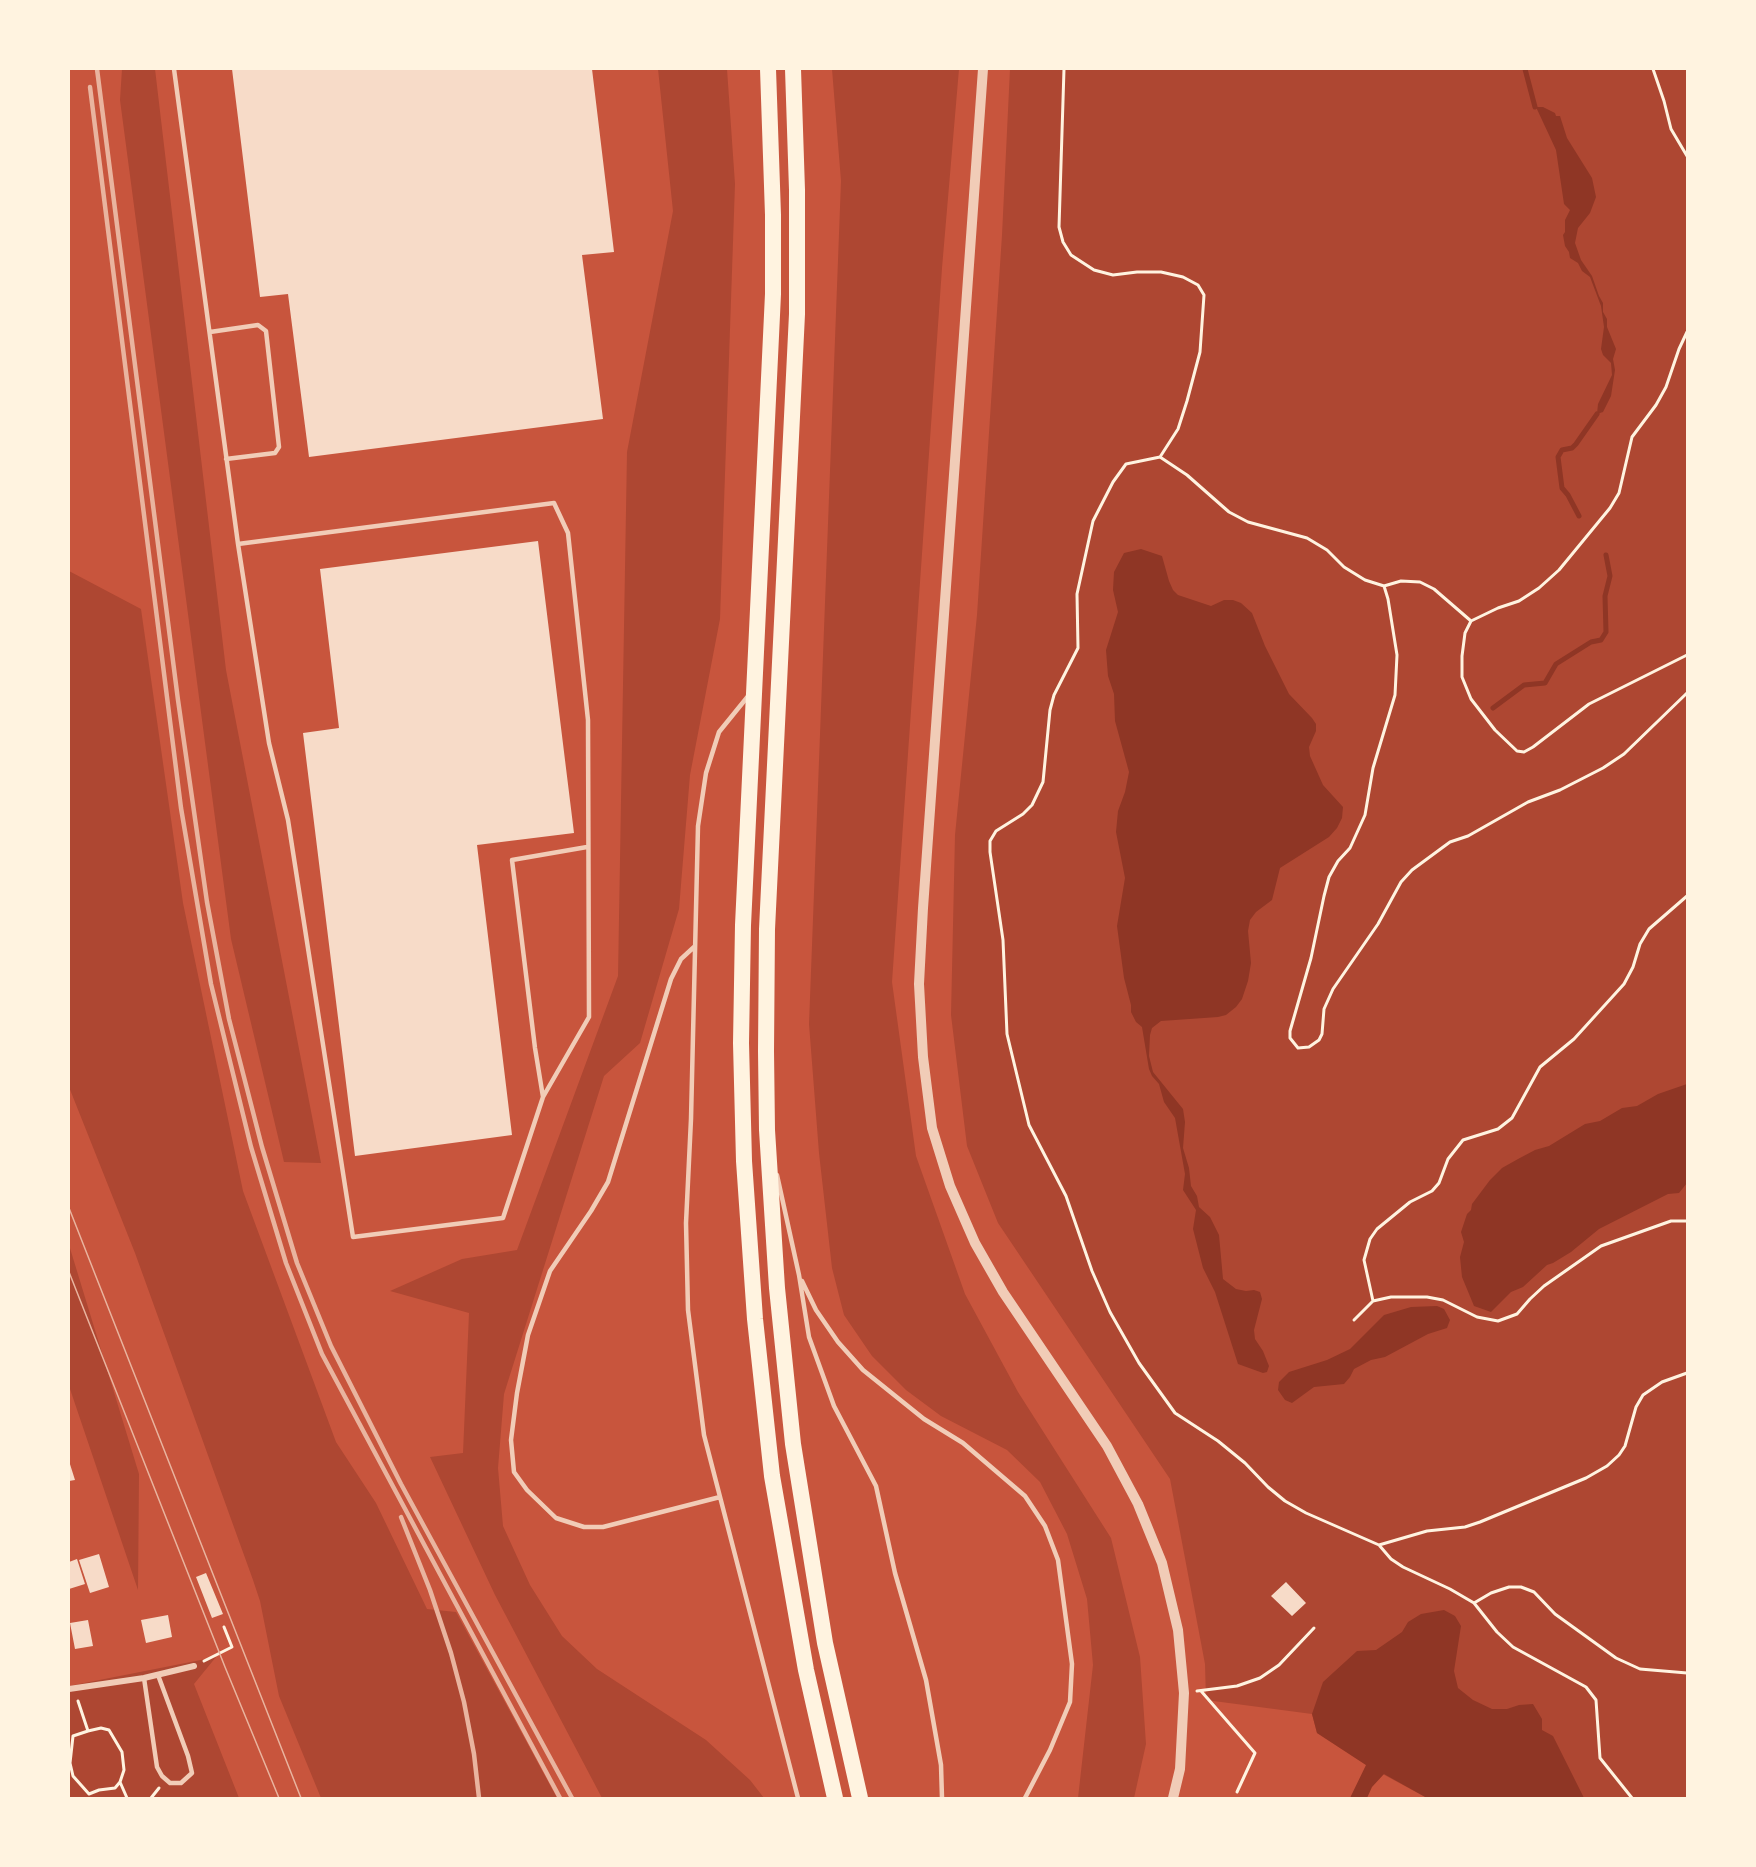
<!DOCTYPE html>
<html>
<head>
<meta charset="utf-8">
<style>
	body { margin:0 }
	#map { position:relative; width:1756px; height:1867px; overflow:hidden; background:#c8553d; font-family:Inter,sans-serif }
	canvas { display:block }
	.frame { position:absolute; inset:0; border:70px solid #fff3e0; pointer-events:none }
</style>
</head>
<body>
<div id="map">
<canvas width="1756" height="1867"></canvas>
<div class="frame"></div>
</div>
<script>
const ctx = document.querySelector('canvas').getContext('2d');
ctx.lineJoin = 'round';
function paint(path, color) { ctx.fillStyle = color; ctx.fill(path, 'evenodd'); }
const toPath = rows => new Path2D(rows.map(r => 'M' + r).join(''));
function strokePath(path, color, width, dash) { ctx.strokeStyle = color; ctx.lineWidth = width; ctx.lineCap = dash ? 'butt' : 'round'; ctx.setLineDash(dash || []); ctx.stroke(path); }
const green = toPath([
	[122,69,155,69,226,670,321,1163,284,1162,231,939,120,100],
	[658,69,727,69,735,184,720,619,690,775,679,909,640,1043,604,1076,504,1394,498,1468,503,1526,530,1585,562,1636,597,1669,706,1740,750,1780,764,1798,602,1798,495,1595,430,1457,463,1453,469,1313,390,1291,462,1259,517,1250,618,976,627,452,673,211],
	[832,69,959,69,942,268,892,982,916,1156,965,1294,1018,1392,1111,1538,1140,1657,1146,1744,1134,1798,1078,1798,1093,1665,1087,1599,1067,1534,1040,1482,1007,1450,941,1416,906,1390,872,1356,844,1315,832,1268,819,1153,809,1024,841,181],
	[1010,69,1687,69,1687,1798,1427,1798,1366,1765,1317,1733,1312,1714,1206,1700,1205,1664,1170,1479,998,1223,967,1146,951,1015,955,835,977,615,1002,235],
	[69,571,141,609,183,903,243,1191,336,1442,376,1503,427,1609,456,1612,557,1798,321,1798,279,1696,260,1601,253,1580,135,1253,69,1087],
	[69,1245,139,1474,138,1590,69,1386],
	[216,1657,194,1684,239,1798,69,1798,69,1686]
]);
const water = toPath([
	[1536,107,1543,107,1555,113,1556,116,1560,116,1567,138,1592,178,1596,197,1590,213,1578,228,1575,243,1581,260,1592,276,1599,296,1603,303,1603,312,1607,319,1607,327,1616,349,1613,359,1615,370,1611,396,1603,412,1597,414,1598,404,1612,375,1611,363,1603,355,1601,349,1604,327,1601,306,1590,277,1582,271,1578,263,1570,258,1569,252,1565,246,1563,235,1565,232,1565,220,1570,210,1564,204,1556,150],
	[1141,549,1162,556,1169,581,1173,590,1178,595,1211,606,1224,600,1233,600,1241,603,1252,613,1265,646,1289,694,1312,718,1316,724,1316,731,1309,747,1310,756,1323,785,1343,807,1342,818,1337,828,1329,837,1280,868,1272,900,1256,912,1250,920,1248,931,1251,963,1248,981,1242,999,1236,1007,1226,1015,1218,1017,1161,1021,1152,1028,1150,1035,1149,1056,1153,1072,1183,1109,1185,1122,1183,1148,1189,1168,1191,1186,1197,1196,1199,1207,1210,1217,1219,1235,1223,1279,1236,1289,1246,1291,1254,1290,1260,1292,1262,1299,1254,1330,1255,1339,1263,1351,1269,1366,1267,1372,1263,1373,1238,1364,1215,1292,1203,1268,1193,1229,1196,1210,1183,1190,1185,1174,1175,1118,1164,1102,1159,1084,1152,1076,1149,1069,1142,1027,1136,1022,1131,1012,1131,1005,1124,978,1117,926,1125,878,1116,832,1118,811,1125,792,1129,772,1115,721,1114,694,1108,676,1106,650,1118,612,1113,590,1114,572,1124,553],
	[1687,1084,1687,1183,1679,1193,1668,1194,1599,1229,1571,1252,1553,1263,1547,1265,1523,1287,1511,1292,1491,1312,1474,1306,1462,1277,1460,1257,1464,1242,1461,1232,1467,1214,1471,1210,1472,1204,1490,1180,1502,1168,1518,1159,1535,1150,1549,1146,1585,1124,1600,1121,1622,1108,1637,1106,1658,1094],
	[1437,1306,1444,1309,1450,1320,1447,1328,1428,1334,1385,1357,1371,1360,1354,1369,1350,1377,1344,1384,1314,1387,1292,1403,1285,1400,1278,1390,1279,1382,1289,1372,1327,1360,1350,1349,1384,1315,1411,1307],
	[1444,1610,1455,1616,1461,1626,1454,1671,1458,1688,1473,1700,1492,1709,1507,1709,1519,1705,1533,1704,1542,1719,1542,1730,1553,1736,1584,1798,1427,1798,1384,1774,1372,1787,1367,1798,1350,1798,1366,1765,1317,1733,1312,1714,1323,1682,1357,1651,1376,1650,1402,1632,1408,1622,1421,1614]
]);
const stream = toPath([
	[1525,69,1535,107],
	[1579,516,1568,495,1562,488,1558,457,1562,450,1572,448,1576,444,1597,414],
	[1493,708,1524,685,1545,683,1556,664,1591,642,1601,640,1606,632,1605,596,1610,576,1606,555]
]);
const building = toPath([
	[232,69,592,69,614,252,582,255,603,419,309,457,288,294,260,297],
	[538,541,574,833,477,845,512,1135,355,1156,303,733,339,728,320,569],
	[69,1461,75,1480,69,1481],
	[99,1554,109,1587,90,1593,79,1560],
	[77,1559,85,1584,69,1589,69,1562],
	[206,1573,223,1614,212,1618,196,1577],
	[1286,1582,1306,1603,1292,1616,1271,1596],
	[168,1615,172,1637,146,1643,141,1620],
	[88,1620,93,1646,75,1649,70,1623]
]);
const path = toPath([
	[1064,69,1059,227,1063,242,1071,255,1094,270,1113,275,1137,272,1161,272,1183,277,1198,285,1204,295,1200,352,1187,401,1178,429,1160,457],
	[1653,69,1664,101,1671,129,1687,156],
	[1687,332,1679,349,1666,387,1656,405,1632,437,1619,493,1610,508,1559,570,1539,588,1519,601,1498,608,1471,621,1465,633,1462,656,1462,677,1471,699,1495,730,1517,751,1524,752,1533,747,1589,704,1687,655],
	[1384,586,1401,581,1420,582,1434,589,1471,621],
	[1687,693,1624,754,1603,768,1560,790,1528,802,1468,836,1450,842,1412,870,1401,882,1378,924,1333,989,1324,1009,1322,1034,1319,1040,1309,1047,1298,1048,1290,1038,1290,1031,1311,958,1324,896,1329,877,1338,861,1350,848,1365,815,1373,768,1395,695,1397,655,1388,599,1384,586,1365,580,1344,567,1327,550,1307,538,1248,522,1229,512,1187,475,1160,457,1126,464,1113,482,1093,521,1077,594,1078,648,1054,695,1050,710,1043,782,1032,805,1023,814,996,831,990,841,990,852,1003,940,1007,1034,1029,1125,1066,1196,1092,1271,1110,1312,1139,1363,1175,1413,1218,1441,1245,1463,1268,1487,1285,1501,1306,1513,1379,1545,1391,1559,1403,1567,1450,1589,1474,1603,1491,1593,1509,1587,1521,1587,1534,1592,1555,1614,1616,1658,1640,1669,1687,1673],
	[1687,896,1649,929,1640,944,1633,967,1624,984,1574,1039,1540,1067,1512,1118,1498,1129,1463,1140,1448,1159,1439,1183,1432,1191,1410,1202,1377,1229,1370,1239,1364,1260,1373,1301,1391,1297,1427,1297,1443,1300,1477,1317,1498,1321,1517,1314,1530,1299,1544,1286,1601,1246,1671,1221,1687,1221],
	[1354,1320,1373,1301],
	[1379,1545,1427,1531,1465,1527,1480,1522,1586,1478,1607,1466,1619,1455,1625,1446,1636,1407,1643,1395,1662,1382,1687,1373],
	[1474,1603,1497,1632,1513,1647,1586,1687,1596,1700,1600,1758,1632,1798],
	[204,1661,232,1647,224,1627],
	[1197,1691,1237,1686,1260,1678,1279,1665,1314,1628],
	[1201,1691,1255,1753,1237,1792],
	[78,1701,88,1731,73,1736,70,1763,73,1776,89,1794,99,1790,115,1788,120,1782,124,1770,122,1752,109,1730,101,1728,88,1731],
	[120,1782,127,1798],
	[151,1798,159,1788]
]);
const service = toPath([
	[174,69,238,544,269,743,288,820,353,1237,503,1218,543,1097,589,1017,588,720,568,533,554,503,238,544],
	[210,332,258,325,266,331,279,447,275,453,226,459],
	[749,695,719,732,706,773,698,826,691,1119,686,1223,688,1310,704,1435,798,1798],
	[694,947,681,959,671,979,608,1182,591,1211,550,1271,528,1335,517,1393,511,1440,514,1472,527,1490,556,1518,584,1527,603,1527,720,1497],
	[543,1097,535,1048,512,860,587,847],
	[777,1175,799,1275,809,1337,834,1406,876,1486,895,1573,926,1680,941,1765,942,1798],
	[802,1281,816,1310,838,1342,863,1370,924,1419,963,1443,1025,1496,1045,1526,1058,1560,1072,1664,1070,1702,1050,1750,1025,1798],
	[144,1678,157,1767,162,1776,170,1783,181,1783,192,1773,188,1756,158,1675]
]);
const minor = toPath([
	[69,1689,144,1678,194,1666]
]);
const tertiary = toPath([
	[983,69,923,908,919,984,923,1057,932,1128,950,1186,975,1243,1003,1292,1107,1446,1138,1504,1162,1563,1178,1630,1184,1693,1180,1769,1173,1798]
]);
const motorway = toPath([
	[768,69,773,215,773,294,743,925,741,1043,744,1161,755,1319,772,1476,806,1670,835,1798],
	[793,69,797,190,797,314,767,929,766,1051,767,1130,777,1288,793,1444,825,1643,860,1798]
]);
const tram = toPath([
	[69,1208,301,1798],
	[69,1272,225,1667,279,1798]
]);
const rail = toPath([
	[97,69,178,700,207,902,229,1019,262,1147,297,1263,331,1346,401,1484,572,1798],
	[90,87,181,808,211,984,251,1147,286,1263,322,1354,560,1798],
	[401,1517,430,1590,451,1653,464,1702,474,1754,479,1798]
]);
paint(green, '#ae4732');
paint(water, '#8f3625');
strokePath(stream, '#8f3625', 5);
paint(building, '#f7dbc8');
strokePath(path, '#fff3e0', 3);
strokePath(service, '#f1ccb7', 4.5);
strokePath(minor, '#f1ccb7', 6);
strokePath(tertiary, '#f1ccb7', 10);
strokePath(motorway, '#fff3e0', 16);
strokePath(tram, '#e9b49f', 1.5);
strokePath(rail, '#e9b49f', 4.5);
</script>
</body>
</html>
